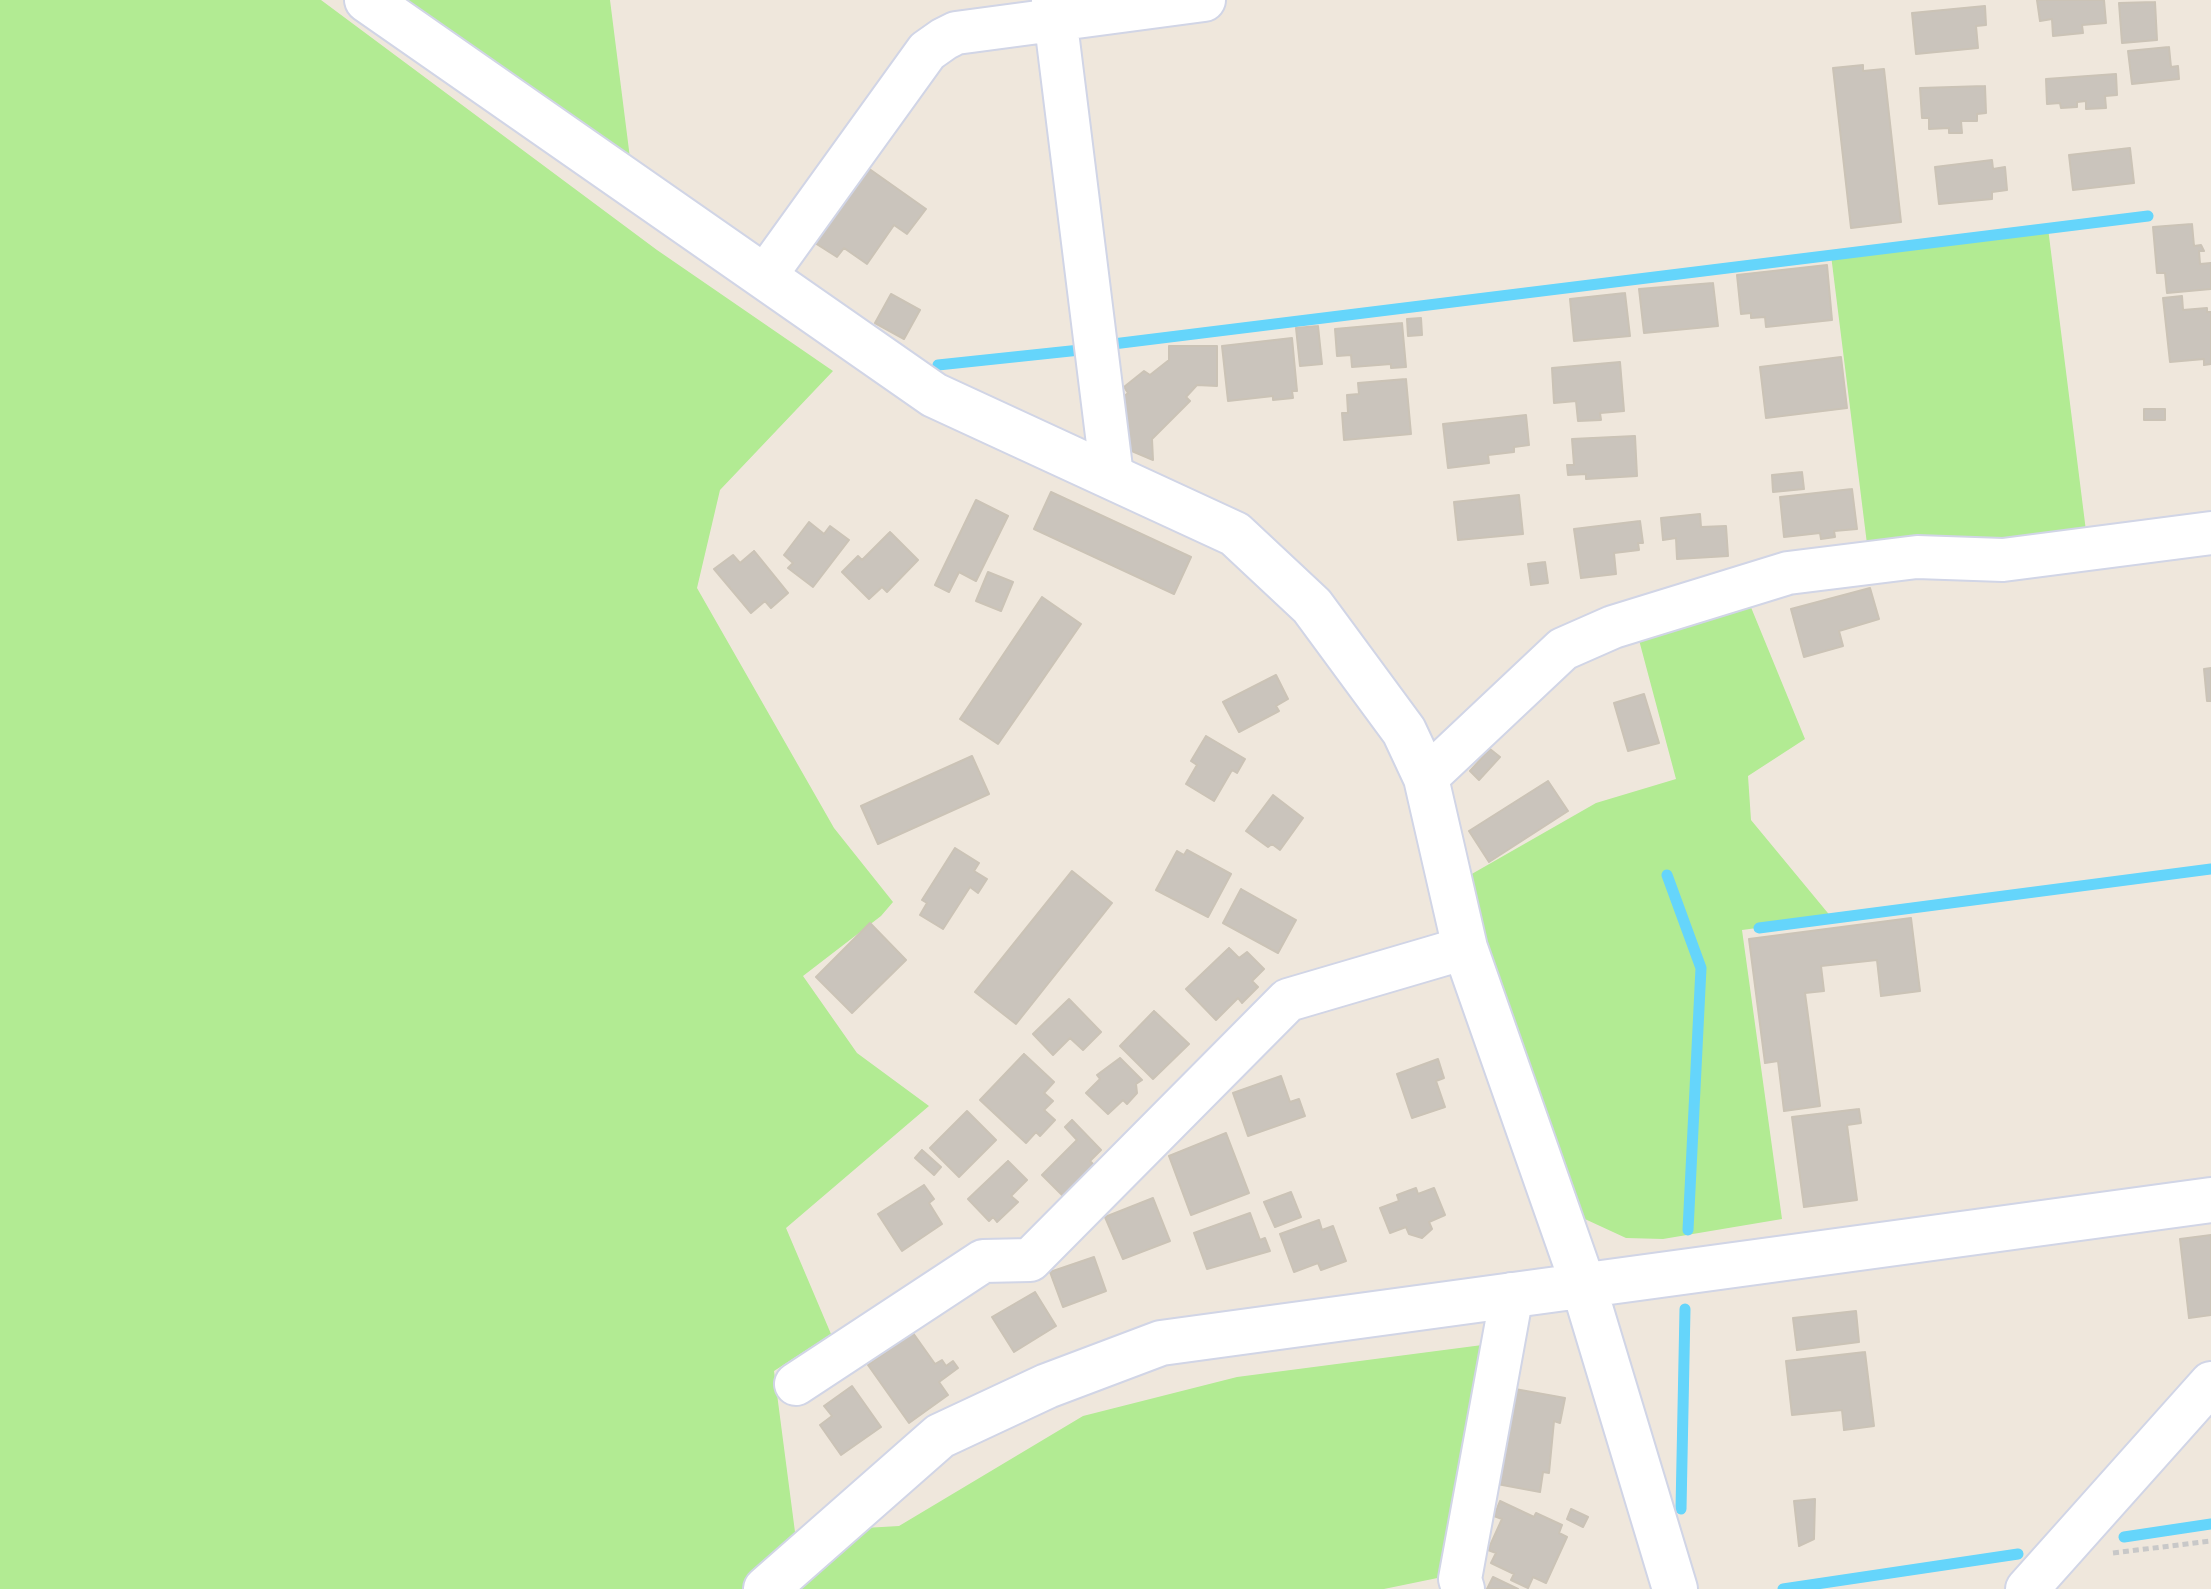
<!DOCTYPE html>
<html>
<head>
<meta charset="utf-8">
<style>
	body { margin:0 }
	canvas { display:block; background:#efe7dc }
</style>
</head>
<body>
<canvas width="2211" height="1589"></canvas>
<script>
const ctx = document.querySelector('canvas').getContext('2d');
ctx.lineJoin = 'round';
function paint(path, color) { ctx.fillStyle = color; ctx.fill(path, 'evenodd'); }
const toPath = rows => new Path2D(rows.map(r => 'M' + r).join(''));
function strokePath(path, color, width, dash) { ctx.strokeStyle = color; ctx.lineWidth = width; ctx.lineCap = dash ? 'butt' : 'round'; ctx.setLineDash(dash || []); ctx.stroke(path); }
const green = toPath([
	[0,0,321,0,657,250,833,371,720,490,697,588,834,828,893,902,881,916,803,976,857,1053,929,1106,786,1228,831,1334,774,1371,795,1532,899,1526,1083,1416,1237,1377,1490,1344,1452,1575,1384,1589,0,1589],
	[394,0,610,0,631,166],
	[2048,228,2087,539,1868,552,1831,255],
	[1748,600,1805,739,1748,776,1751,820,1832,918,1742,930,1782,1219,1663,1239,1626,1238,1574,1214,1494,990,1470,875,1596,803,1676,779,1639,640]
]);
const stream = toPath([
	[1105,345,2148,216],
	[938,365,1080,350],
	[1667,875,1701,968,1688,1230],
	[1759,928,2211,869],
	[1681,1509,1685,1309],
	[2124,1537,2211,1524],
	[1783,1589,2018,1554]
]);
const building = toPath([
	[2037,0,2104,0,2106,23,2082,25,2083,33,2053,36,2052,19,2040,21,2037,0],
	[2155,2,2157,40,2122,43,2119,3,2155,2],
	[1985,6,1986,25,1976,26,1978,48,1916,54,1912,13,1985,6],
	[2169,47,2171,67,2178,66,2179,79,2132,84,2128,51,2169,47],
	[1863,65,1863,71,1884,69,1901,222,1851,228,1833,68,1863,65],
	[2116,74,2117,95,2105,96,2106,108,2086,109,2086,101,2077,102,2077,107,2061,108,2060,103,2047,104,2046,79,2116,74],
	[1985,86,1986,113,1977,114,1977,121,1961,121,1962,133,1949,133,1949,128,1929,129,1929,118,1922,118,1920,88,1985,86],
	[2130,148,2134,183,2073,190,2069,155,2130,148],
	[1992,160,1993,169,2005,167,2007,190,1992,192,1992,199,1939,204,1935,167,1992,160],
	[868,168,926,209,907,234,894,225,867,264,844,248,837,257,815,243,868,168],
	[2192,224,2194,246,2201,245,2204,251,2199,251,2200,264,2211,263,2211,289,2167,293,2165,273,2157,273,2153,227,2192,224],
	[1827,265,1832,320,1766,327,1765,317,1751,318,1751,313,1741,314,1737,275,1827,265],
	[1713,283,1718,326,1644,333,1639,289,1713,283],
	[1625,293,1630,336,1574,341,1570,299,1625,293],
	[891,294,920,310,904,339,875,323,891,294],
	[2182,296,2183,310,2207,308,2207,312,2211,312,2211,364,2204,365,2204,359,2170,362,2163,298,2182,296],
	[1421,318,1422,335,1408,336,1407,319,1421,318],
	[1402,323,1406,367,1391,368,1391,364,1352,367,1351,355,1337,356,1335,329,1402,323],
	[1318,326,1322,364,1300,366,1296,328,1318,326],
	[1292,338,1297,391,1292,391,1293,398,1273,400,1273,396,1228,401,1222,346,1292,338],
	[1169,346,1217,346,1217,386,1197,385,1186,397,1190,401,1152,439,1153,460,1127,449,1120,400,1128,393,1124,387,1144,371,1150,375,1169,360,1169,346],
	[1841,357,1847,408,1766,418,1760,367,1841,357],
	[1620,362,1624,411,1600,413,1601,420,1578,421,1576,401,1554,403,1552,368,1620,362],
	[1406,379,1411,434,1344,440,1342,413,1348,413,1347,395,1359,394,1358,383,1406,379],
	[2144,409,2165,409,2165,420,2144,420,2144,409],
	[1526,415,1529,445,1514,447,1514,452,1488,455,1489,463,1448,468,1443,424,1526,415],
	[1635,436,1637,476,1586,479,1586,474,1568,475,1567,465,1574,465,1572,439,1635,436],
	[1802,472,1804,489,1773,492,1772,475,1802,472],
	[1852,489,1857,529,1834,531,1835,537,1821,539,1820,533,1784,537,1780,497,1852,489],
	[1051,492,1191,557,1174,594,1034,529,1051,492],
	[1519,495,1523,534,1458,540,1454,502,1519,495],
	[976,500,1008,516,976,581,959,572,949,592,935,585,976,500],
	[1700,514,1701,527,1726,526,1728,556,1677,559,1676,538,1663,540,1661,518,1700,514],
	[1640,521,1643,543,1638,543,1639,550,1614,553,1616,574,1581,578,1574,529,1640,521],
	[809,522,824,534,830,526,849,540,813,587,788,568,793,563,784,555,809,522],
	[890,532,918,560,887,592,882,587,869,599,842,572,858,556,862,560,890,532],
	[754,551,788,593,771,608,765,601,751,613,714,569,733,555,740,563,754,551],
	[1545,562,1548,583,1531,585,1528,564,1545,562],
	[988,572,1013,582,1001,611,976,601,988,572],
	[1870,588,1879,619,1839,631,1843,646,1804,657,1791,609,1870,588],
	[1042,597,1081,624,998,744,960,719,1042,597],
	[2211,668,2211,701,2207,701,2204,669,2211,668],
	[1276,675,1288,699,1276,706,1279,711,1239,732,1223,702,1276,675],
	[1644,694,1659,743,1628,751,1614,703,1644,694],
	[1206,736,1245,759,1237,773,1232,770,1214,801,1186,784,1197,765,1191,761,1206,736],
	[1490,749,1500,757,1479,780,1470,771,1490,749],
	[972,756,989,794,878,844,861,806,972,756],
	[1548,781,1568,811,1489,862,1469,831,1548,781],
	[1273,795,1303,818,1280,850,1272,844,1268,847,1246,831,1273,795],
	[955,848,979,863,974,871,987,879,978,893,970,887,943,929,920,915,927,903,922,900,955,848],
	[1187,850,1231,874,1208,917,1156,890,1177,851,1184,855,1187,850],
	[1072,871,1112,903,1016,1024,975,992,1072,871],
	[1241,889,1296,920,1278,953,1223,923,1241,889],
	[1911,918,1920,991,1881,996,1877,960,1821,966,1824,991,1805,993,1820,1106,1784,1111,1778,1061,1765,1063,1749,939,1911,918],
	[870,923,906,960,852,1013,816,977,870,923],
	[1229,948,1239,958,1247,952,1264,969,1252,981,1258,987,1242,1003,1238,998,1216,1020,1186,989,1229,948],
	[1069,999,1101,1032,1083,1050,1070,1038,1053,1055,1033,1034,1069,999],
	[1154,1011,1189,1044,1153,1079,1120,1046,1154,1011],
	[1024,1054,1054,1082,1044,1093,1053,1101,1044,1110,1055,1120,1040,1136,1036,1132,1026,1143,980,1100,1024,1054],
	[1120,1058,1142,1080,1136,1084,1137,1093,1127,1104,1123,1100,1108,1114,1086,1093,1100,1079,1097,1075,1120,1058],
	[1438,1059,1444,1078,1436,1081,1445,1107,1412,1118,1397,1074,1438,1059],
	[1281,1076,1290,1102,1299,1099,1305,1116,1248,1136,1233,1093,1281,1076],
	[1859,1109,1861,1123,1847,1125,1857,1200,1804,1207,1792,1117,1859,1109],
	[967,1111,996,1140,959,1177,930,1148,967,1111],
	[1072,1120,1101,1150,1090,1161,1094,1165,1063,1196,1042,1175,1077,1140,1065,1127,1072,1120],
	[1226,1133,1249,1193,1191,1215,1169,1156,1226,1133],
	[922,1150,941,1167,934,1175,915,1158,922,1150],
	[1008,1161,1027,1180,1011,1196,1018,1202,997,1222,993,1217,989,1221,968,1199,1008,1161],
	[924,1185,934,1199,929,1203,942,1224,902,1251,878,1214,924,1185],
	[1416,1188,1418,1194,1434,1188,1445,1215,1429,1222,1432,1229,1422,1238,1409,1234,1406,1227,1390,1233,1380,1208,1399,1201,1397,1195,1416,1188],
	[1291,1192,1301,1217,1275,1227,1264,1202,1291,1192],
	[1153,1198,1170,1241,1123,1259,1105,1217,1153,1198],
	[1250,1213,1260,1240,1265,1238,1270,1251,1207,1269,1194,1233,1250,1213],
	[1319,1220,1322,1230,1333,1226,1346,1261,1321,1270,1318,1263,1294,1272,1280,1234,1319,1220],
	[2211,1235,2211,1315,2189,1318,2180,1239,2211,1235],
	[1094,1257,1106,1291,1063,1307,1050,1272,1094,1257],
	[1035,1292,1056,1326,1014,1352,992,1317,1035,1292],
	[1856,1311,1859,1342,1797,1350,1793,1318,1856,1311],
	[913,1333,935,1364,942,1360,946,1366,953,1361,958,1368,939,1382,948,1395,909,1423,868,1365,913,1333],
	[1865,1352,1874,1426,1844,1430,1842,1410,1792,1415,1786,1361,1865,1352],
	[852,1386,881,1427,841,1455,820,1425,832,1416,824,1406,852,1386],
	[1515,1389,1565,1398,1560,1423,1554,1421,1549,1473,1543,1472,1540,1492,1497,1484,1515,1389],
	[1815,1499,1814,1539,1799,1546,1794,1501,1815,1499],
	[1500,1501,1534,1517,1536,1513,1562,1525,1559,1533,1567,1537,1546,1583,1533,1577,1528,1588,1511,1580,1514,1574,1491,1563,1496,1553,1488,1550,1502,1519,1494,1516,1500,1501],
	[1571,1509,1588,1517,1583,1527,1567,1519,1571,1509],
	[1493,1577,1518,1589,1487,1589,1493,1577]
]);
const path = toPath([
	[2113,1553,2211,1541]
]);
const minor = toPath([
	[1053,0,1112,476],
	[765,276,927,51,944,39,956,33,1204,0],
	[1426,778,1563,649,1613,627,1788,573,1917,557,2003,560,2211,533],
	[796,1384,983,1261,1030,1260,1288,1000,1465,948],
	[1463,1589,1460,1579,1512,1294],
	[2027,1589,2211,1383]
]);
const tertiary = toPath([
	[367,0,934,395,1235,534,1312,606,1404,731,1426,778,1465,948,1583,1284,1675,1589],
	[766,1589,940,1436,1047,1386,1161,1343,2211,1200]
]);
paint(green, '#b2eb93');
strokePath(stream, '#65d5fb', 11);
paint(building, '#cac4bc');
strokePath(building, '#cbc3b6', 2);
strokePath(minor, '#d1d5e6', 46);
strokePath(tertiary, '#d1d5e6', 48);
strokePath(path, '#c8c8c8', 5, [6, 4]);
strokePath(minor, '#fff', 42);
strokePath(tertiary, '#fff', 44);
</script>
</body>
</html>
